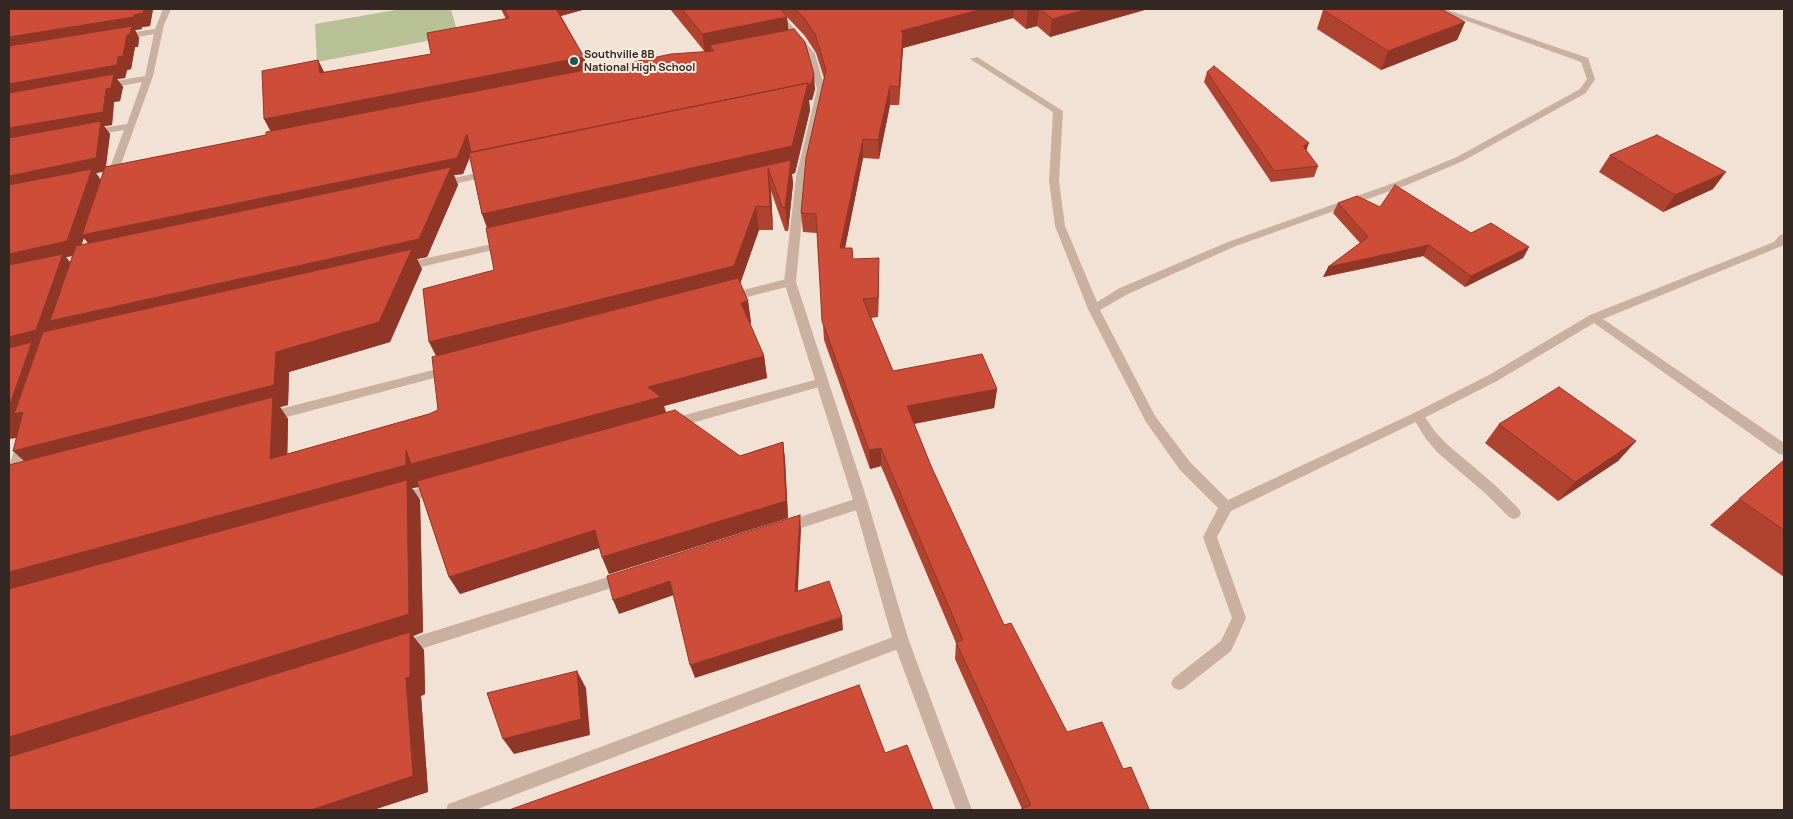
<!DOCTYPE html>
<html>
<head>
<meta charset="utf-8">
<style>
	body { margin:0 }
	#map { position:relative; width:1793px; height:819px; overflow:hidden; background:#f2e1d5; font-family:Manrope,sans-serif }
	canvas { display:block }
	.frame { position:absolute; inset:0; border:10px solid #342824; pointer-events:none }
</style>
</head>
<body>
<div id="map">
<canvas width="1793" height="819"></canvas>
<div class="frame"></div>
</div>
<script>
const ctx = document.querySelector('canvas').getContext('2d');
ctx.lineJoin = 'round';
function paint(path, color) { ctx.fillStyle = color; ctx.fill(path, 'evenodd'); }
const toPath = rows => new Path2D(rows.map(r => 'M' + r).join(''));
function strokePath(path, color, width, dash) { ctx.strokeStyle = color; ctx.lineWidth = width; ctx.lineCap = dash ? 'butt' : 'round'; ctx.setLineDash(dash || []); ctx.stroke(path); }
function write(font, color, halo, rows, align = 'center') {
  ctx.font = font + ' Manrope,sans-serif'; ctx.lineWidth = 4; ctx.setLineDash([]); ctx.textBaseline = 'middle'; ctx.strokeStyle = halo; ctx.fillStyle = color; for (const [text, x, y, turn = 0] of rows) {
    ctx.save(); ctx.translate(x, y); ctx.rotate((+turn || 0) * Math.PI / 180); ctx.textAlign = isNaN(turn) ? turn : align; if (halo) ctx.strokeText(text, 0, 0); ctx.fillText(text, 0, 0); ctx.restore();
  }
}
const green = toPath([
	[401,9,451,9,458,35,317,62,315,24]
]);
const service = toPath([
	[1418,411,1422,413,1436,433,1448,445,1495,485,1519,509,1521,513,1519,517,1514,519,1509,517,1485,493,1438,453,1426,439,1412,416,1414,413,1418,411]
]);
const pedestrian = toPath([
	[491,170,495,171,495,175,440,187,435,184,440,181,491,170],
	[506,241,510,242,511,244,510,246,404,271,399,267,404,263,506,241],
	[822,378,828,382,826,385,674,428,670,426,668,423,670,420,674,418,822,378],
	[438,483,443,484,445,488,443,492,399,504,394,503,392,499,394,495,438,483]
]);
const minor = toPath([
	[163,9,171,9,164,25,153,76,115,181,114,183,106,183,105,181,124,130,90,136,85,133,90,130,127,124,142,82,104,89,100,86,104,83,145,76,154,34,122,40,118,37,122,34,155,29,163,9],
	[1434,9,1445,9,1588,58,1595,79,1586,93,1463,161,1407,185,1236,246,1128,294,1100,310,1155,416,1190,462,1228,500,1414,413,1489,375,1590,315,1774,242,1780,235,1784,234,1784,244,1782,246,1603,319,1784,443,1784,455,1779,454,1594,323,1497,381,1422,419,1231,511,1217,537,1246,618,1231,651,1184,688,1179,690,1174,688,1171,683,1174,678,1221,641,1232,618,1203,537,1218,508,1180,470,1146,422,1088,309,1055,226,1049,181,1053,112,970,59,977,57,1063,111,1059,181,1065,226,1097,302,1120,288,1228,242,1399,181,1457,157,1580,89,1587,79,1581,62,1434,9],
	[790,278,796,282,794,285,728,302,722,298,724,295,790,278],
	[449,366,453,367,455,370,453,373,268,422,264,420,262,417,264,414,268,412,449,366],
	[24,435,29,436,30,440,16,485,14,489,9,490,9,466,18,440,19,436,24,435],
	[861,497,866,499,868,503,866,507,786,533,781,531,779,527,781,523,861,497],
	[624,572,629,574,631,578,629,582,624,584,402,655,397,653,394,648,397,643,402,641,624,572],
	[901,634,906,636,909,641,906,646,475,810,446,810,448,804,454,802,901,634]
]);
const tertiary = toPath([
	[770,9,778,9,815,54,825,89,806,177,796,282,868,503,909,641,972,810,956,810,893,641,854,503,784,282,796,177,817,89,808,56,770,9]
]);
const wall = toPath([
	[9,9,153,9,150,26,142,27,142,29,135,30,139,38,138,47,135,47,131,69,127,70,125,78,117,79,123,87,120,101,114,102,112,125,104,126,110,134,106,167,266,135,271,132,318,60,324,72,431,54,506,19,501,9,586,9,561,16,584,57,587,69,591,71,705,52,670,9,1148,9,1050,37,1037,26,1026,29,1013,18,903,48,899,105,890,105,879,159,863,158,845,248,853,259,879,278,878,317,871,318,893,371,997,389,994,408,914,424,931,466,1004,625,1067,732,1123,769,1149,809,1148,810,1021,810,1022,809,955,659,956,643,881,466,870,469,824,340,817,233,803,232,801,213,824,78,816,53,805,36,787,17,788,30,815,89,812,100,809,100,810,110,795,173,792,174,793,184,788,231,785,231,771,191,773,230,759,230,740,283,748,301,751,323,750,324,764,356,767,378,664,406,666,412,740,456,783,442,785,460,788,518,609,574,602,557,599,548,460,594,449,577,419,487,412,488,420,500,423,632,413,636,424,650,425,694,421,696,428,792,373,810,9,810,24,461,16,438],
	[470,157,482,214,487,228,494,270,436,356,438,410,429,414,287,454,288,419,280,407,288,405,289,372,390,342,422,269,417,259,427,257,458,185,454,175,463,174],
	[103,172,101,180,96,173],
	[84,238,88,243,81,245],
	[72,256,70,263,66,257],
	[1323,10,1465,22,1457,40,1381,70,1317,29],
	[1207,72,1318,166,1314,177,1271,182,1204,82],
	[1610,155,1713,189,1663,212,1599,172],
	[1338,203,1380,207,1471,233,1529,247,1523,258,1465,287,1423,256,1323,277,1360,243,1333,213],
	[1499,424,1636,441,1618,461,1558,501,1485,443],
	[1784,460,1784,577,1710,525,1739,499]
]);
const shadedWall = toPath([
	[144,9,153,9,150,26,142,27,142,29,135,30,139,38,138,47,135,47,131,69,127,70,125,78,117,79,123,87,120,101,114,102,112,125,104,126,110,134,105,171,96,173,102,182,467,134,473,149,463,174,454,175,458,185,427,257,417,259,422,269,390,342,289,372,288,405,280,407,288,419,287,480,34,470,13,451,65,339,54,326,48,343,35,347,44,356,17,438,9,439,9,37,134,15],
	[84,238,94,251,74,267,66,257,78,255],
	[554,9,586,9,556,17],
	[982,9,1014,9,1013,18,903,48,899,105,901,31],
	[1036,9,1039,9,1037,26,1026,29,1028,11],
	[1087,9,1148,9,1050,37,1052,19],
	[787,17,789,35,710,45,711,51,705,52,702,34],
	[1465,22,1457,40,1381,70,1388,51],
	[584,57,589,75,274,138,264,119],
	[318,60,327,78,320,73],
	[814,74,815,89,812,100,809,100,810,110,795,173,792,174,793,184,788,231,785,208,768,168,771,191,773,230,770,207,769,179,493,242,482,214,478,170],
	[890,86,890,105,879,159,878,140],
	[863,139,863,158,841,268,840,248],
	[1309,143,1305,154,1303,146],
	[1726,172,1713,189,1663,212,1675,195],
	[756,206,759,230,738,290,441,366,429,342],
	[1429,245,1423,256,1323,277,1328,267],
	[1529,247,1523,258,1465,287,1471,276],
	[879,258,879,278,878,317,878,298],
	[748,301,751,323,745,325,741,303],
	[764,356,767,378,664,406,667,418,423,485,419,478,419,487,412,488,420,500,423,632,413,636,424,650,425,694,421,696,428,792,373,810,311,810,406,678,9,762,9,572,406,450],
	[997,389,994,408,907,425,907,406],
	[1636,441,1618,461,1558,501,1575,482],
	[783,442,785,460,788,518,609,574,602,557],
	[881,448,881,466,870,469,869,450],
	[800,515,801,530,797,606,795,592],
	[595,530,602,547,460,594,449,577],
	[670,581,674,595,619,614,613,600],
	[842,617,843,630,695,678,690,665],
	[577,671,586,688,590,735,514,754,503,739]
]);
const building = toPath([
	[9,9,144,9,143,13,134,15,134,17,9,37,9,9],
	[504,9,556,9,584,57,264,119,262,71,318,60,320,73,431,54,427,33,509,18,504,9],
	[682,9,781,9,787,17,702,34,682,9],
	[795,9,982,9,901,31,903,34,899,87,890,86,878,140,863,139,840,248,852,248,853,259,879,258,878,298,863,299,893,371,982,354,997,389,907,406,931,466,1004,625,1011,623,1067,732,1102,722,1123,769,1131,767,1149,809,1144,810,1022,810,1021,809,1031,805,956,642,963,640,881,448,869,450,822,321,816,214,801,213,806,158,826,70,815,34,804,18,795,9],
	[1026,9,1036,9,1028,11,1026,9],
	[1040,9,1087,9,1052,19,1040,9],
	[1325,9,1441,9,1465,22,1388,51,1323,10,1325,9],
	[132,26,130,34,127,35,123,56,118,57,117,65,9,84,9,46,132,26],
	[794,29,805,42,814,74,811,84,808,85,808,83,471,152,467,134,457,158,82,235,105,167,266,135,266,132,590,69,591,71,671,54,714,51,710,45,794,29],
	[1214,66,1309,143,1303,146,1318,166,1274,171,1207,72,1214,66],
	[114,74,111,88,106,89,103,112,9,128,9,93,114,74],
	[808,83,792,146,482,214,469,153,808,83],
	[101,121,96,158,9,176,9,138,101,121],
	[1657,135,1726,172,1675,195,1610,155,1657,135],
	[791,160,785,208,782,207,768,168,770,207,756,206,734,266,429,342,423,289,494,270,486,228,791,160],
	[451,167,419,239,50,321,76,246,451,167],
	[92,169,67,241,9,254,9,185,92,169],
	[1395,185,1471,233,1491,223,1529,247,1471,276,1429,245,1328,267,1368,237,1338,203,1357,196,1380,207,1395,185],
	[412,249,379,322,276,352,274,385,13,451,23,412,14,414,43,332,412,249],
	[63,254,36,330,9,337,9,265,63,254],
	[738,278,748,301,741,303,764,356,648,387,661,397,411,464,406,450,406,465,9,572,9,465,273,397,270,459,429,414,438,410,432,357,738,278],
	[32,342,9,407,9,348,32,342],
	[1559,387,1636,441,1575,482,1499,424,1559,387],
	[675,410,740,456,783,442,786,501,602,557,595,530,449,577,417,481,675,410],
	[1784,460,1784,530,1739,499,1784,460],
	[407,480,409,614,9,737,9,589,407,480],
	[800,515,795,592,829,581,842,617,690,665,670,581,613,600,607,576,800,515],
	[410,632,410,677,406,678,413,776,311,810,9,810,9,757,410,632],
	[577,671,581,719,503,739,487,693,577,671],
	[859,685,885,753,907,745,933,810,509,810,859,685]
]);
const markers = [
	[574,61,5,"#185755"]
];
const farPoinames = [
	["Southville 8B",584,55],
	["National High School",584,68]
];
paint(green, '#b7c195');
paint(service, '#cab0a1');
paint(pedestrian, '#cab0a1');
paint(minor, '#cab0a1');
paint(tertiary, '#cab0a1');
paint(wall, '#b04230');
paint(shadedWall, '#903627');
paint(building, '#cd4d38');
strokePath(building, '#903627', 1);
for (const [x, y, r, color] of markers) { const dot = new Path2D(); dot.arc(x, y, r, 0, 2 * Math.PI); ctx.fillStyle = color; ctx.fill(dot); strokePath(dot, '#faece1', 2); }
write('bold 11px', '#342824', '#faece1', farPoinames, 'left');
</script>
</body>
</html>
